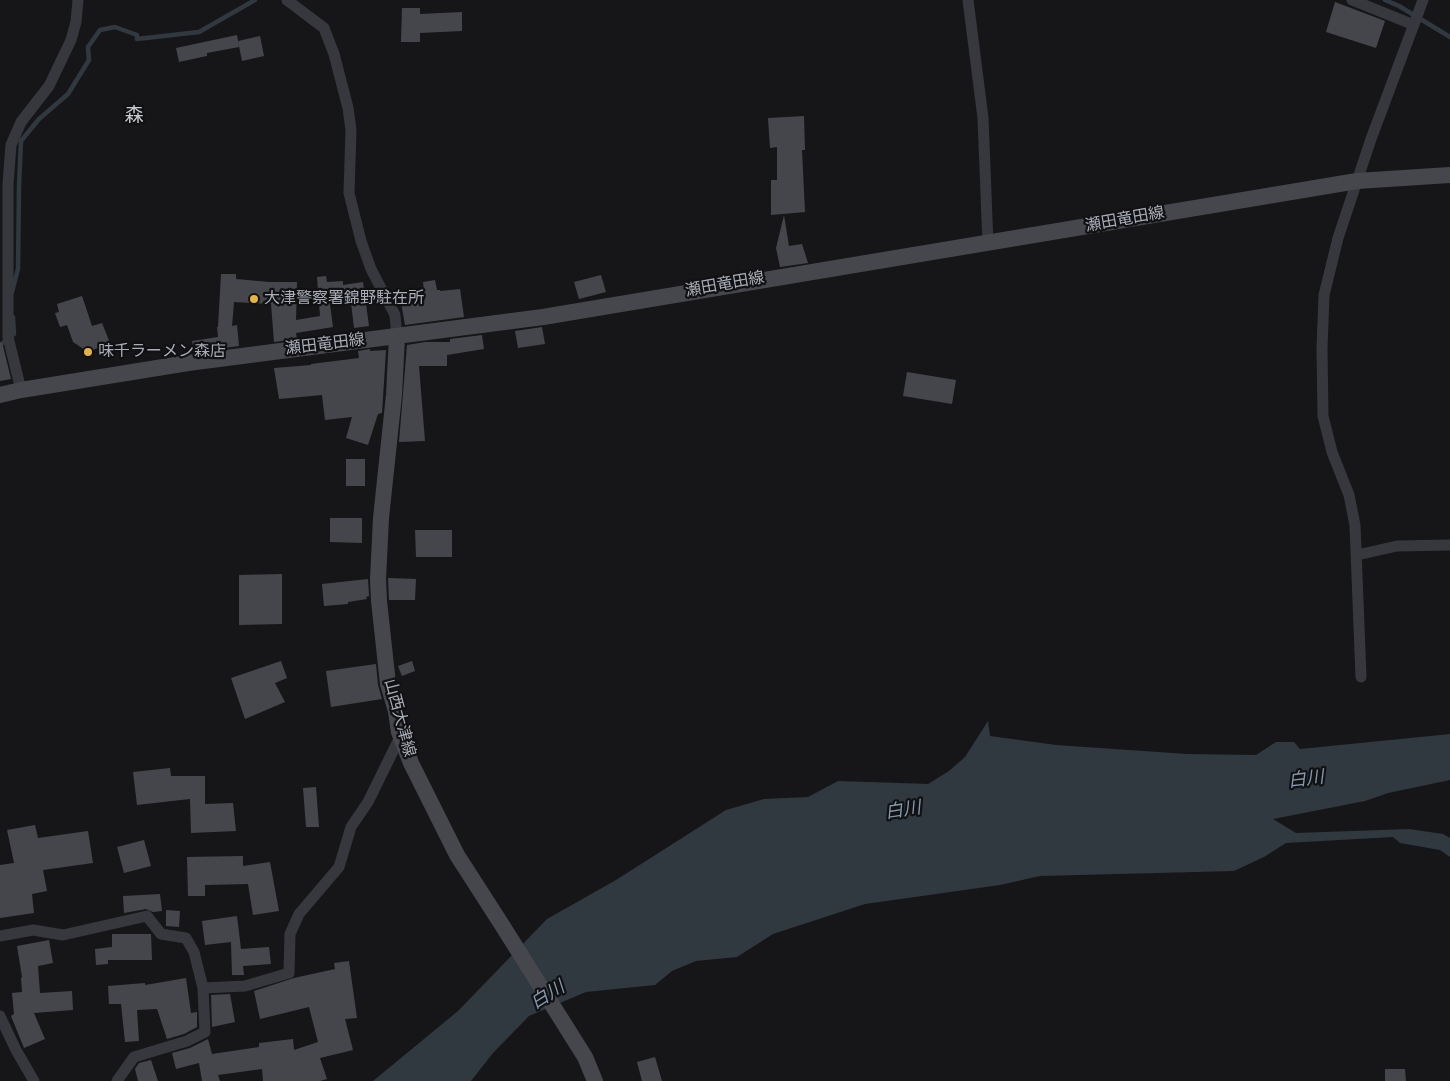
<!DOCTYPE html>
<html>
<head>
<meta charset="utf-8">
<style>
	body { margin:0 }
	canvas { display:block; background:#161618 }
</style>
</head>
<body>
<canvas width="1450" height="1081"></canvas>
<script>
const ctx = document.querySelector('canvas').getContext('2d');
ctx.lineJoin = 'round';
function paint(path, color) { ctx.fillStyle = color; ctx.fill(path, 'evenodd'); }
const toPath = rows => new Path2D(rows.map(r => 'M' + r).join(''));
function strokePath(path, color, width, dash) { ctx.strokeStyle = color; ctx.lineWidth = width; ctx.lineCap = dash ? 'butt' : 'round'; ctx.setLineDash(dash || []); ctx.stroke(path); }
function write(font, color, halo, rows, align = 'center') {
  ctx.font = font + ' "Roboto Condensed","Noto Sans JP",sans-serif'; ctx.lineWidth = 4.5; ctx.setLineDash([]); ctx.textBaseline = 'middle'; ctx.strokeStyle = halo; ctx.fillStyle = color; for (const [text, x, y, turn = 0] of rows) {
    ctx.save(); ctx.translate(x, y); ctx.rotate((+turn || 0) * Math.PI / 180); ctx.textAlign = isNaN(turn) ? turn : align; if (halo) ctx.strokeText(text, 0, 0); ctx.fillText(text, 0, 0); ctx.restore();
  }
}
const water = toPath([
	[988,721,990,736,1056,745,1187,754,1256,755,1276,742,1294,742,1300,749,1450,734,1450,780,1388,793,1365,801,1273,819,1296,833,1409,829,1443,834,1450,838,1450,857,1440,850,1400,843,1393,837,1286,843,1264,857,1234,871,1040,876,1000,885,865,904,773,934,737,957,696,961,672,971,655,985,586,992,529,1016,493,1053,471,1081,373,1081,458,1011,547,919,616,880,726,810,764,799,808,797,838,781,928,784,949,771,965,757]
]);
const stream = toPath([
	[1385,0,1399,6,1450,37],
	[12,292,18,269,19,186,21,141,39,119,68,94,89,60,88,47,100,30,115,27,137,35,137,39,199,32,255,0],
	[0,345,14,334,13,317]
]);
const building = toPath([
	[1335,2,1385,21,1376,48,1326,32],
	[402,8,420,8,420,14,462,12,462,31,420,33,420,42,401,42],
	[237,35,239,47,207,53,207,56,179,62,176,48],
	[260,36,264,56,242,61,238,41],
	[804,116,805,150,802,150,805,212,771,215,771,180,777,180,777,147,770,148,768,118],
	[784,215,789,246,802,244,808,263,780,267,776,248],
	[221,274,236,274,236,279,269,282,297,282,296,320,320,316,317,277,326,276,327,282,343,281,343,285,363,282,369,326,354,328,351,303,330,304,333,327,296,333,297,339,274,342,271,304,234,302,232,326,237,325,239,346,194,352,192,341,218,337,217,327,218,327],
	[601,275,606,292,579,299,574,282],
	[435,280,437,290,440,290,440,291,460,289,464,317,405,325,401,303,425,300,423,282],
	[82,296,92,326,102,323,110,343,88,352,73,342,67,325,60,327,55,313,59,312,57,304],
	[542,327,545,344,518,348,515,331],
	[482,335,484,349,447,355,447,366,419,366,425,441,399,442,407,345,425,342,450,342,450,339],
	[2,342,11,379,0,381,0,343],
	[370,349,370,351,386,350,382,413,378,414,368,445,346,438,352,417,325,420,322,395,279,399,274,368,311,365,311,364,359,358,358,351],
	[907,372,956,380,952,404,903,396],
	[346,459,365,459,365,486,346,486],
	[330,518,362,518,362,543,330,542],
	[415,530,452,530,452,557,416,557],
	[282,574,282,624,239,625,239,575],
	[388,578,416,579,415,600,389,600],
	[368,579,369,596,366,597,367,599,348,602,348,604,324,606,322,584],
	[281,661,287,678,275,683,285,702,245,719,231,678],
	[412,661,415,671,402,676,398,666],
	[376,664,378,685,382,699,331,707,326,671],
	[170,768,171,776,205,776,205,804,233,803,236,831,191,833,190,799,137,805,133,772],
	[316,787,319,827,306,827,303,788],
	[35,825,38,838,88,831,93,863,43,870,47,891,32,894,34,913,0,918,0,865,14,863,7,830],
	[144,840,151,866,124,873,117,847],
	[243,856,243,866,270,862,279,911,253,915,248,884,205,885,205,896,188,896,187,857],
	[160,894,162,911,153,912,146,909,124,913,123,896],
	[166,910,180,911,179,927,166,926],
	[237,916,241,949,269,947,271,964,243,966,244,975,232,975,231,942,205,945,202,921],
	[112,934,151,934,152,960,108,960,108,964,96,965,95,949,112,947],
	[49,940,53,963,38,966,40,993,72,991,73,1010,34,1013,45,1039,24,1048,11,1016,14,1014,12,993,22,992,21,978,22,977,17,946],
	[349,961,357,1018,345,1019,353,1050,320,1058,327,1079,320,1081,263,1081,262,1069,218,1075,220,1081,202,1081,199,1063,176,1069,172,1053,190,1048,208,1039,212,1054,259,1047,259,1043,293,1039,294,1050,318,1042,309,1007,260,1019,254,991,294,978,335,969,334,963],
	[186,978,191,1013,197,1012,197,1027,184,1034,167,1039,157,1009,137,1010,139,1041,125,1042,121,1004,109,1004,108,986,145,983,145,985],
	[230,994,235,1022,212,1027,211,995],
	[655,1057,662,1081,642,1081,637,1062],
	[151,1060,158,1081,138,1081,135,1069,139,1063],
	[1385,1069,1405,1069,1406,1081,1385,1081]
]);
const minor = toPath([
	[287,0,324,28,334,54,348,108,351,130,349,193,361,241,371,269,395,315,397,337],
	[968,0,983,118,988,244],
	[1352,0,1414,25],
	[21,390,8,337,8,184,11,145,21,122,49,86,71,40,76,22,78,0],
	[1357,555,1397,546,1450,545],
	[1361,677,1355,525,1349,495,1332,452,1323,416,1322,349,1324,295,1338,238,1371,139,1423,0],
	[0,936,33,930,63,935,147,916,161,934,186,938,194,952,203,988,205,1032,187,1041,134,1057,117,1081],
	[203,988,245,986,289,973,290,934,299,914,339,867,351,827,368,802,399,739,399,732],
	[0,1016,16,1050,34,1081]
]);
const secondary = toPath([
	[397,337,394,395,381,518,378,579,379,601,388,684,396,711,399,732,411,763,457,855,502,925,585,1057,595,1081],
	[0,395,21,390,188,363,543,317,1357,181,1450,175]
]);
const markers = [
	[254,299,5,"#e4b342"],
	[88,352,5,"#e4b342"]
];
const streetNames = [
	["瀬田竜田線",1125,220,-10],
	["瀬田竜田線",725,285,-10],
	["瀬田竜田線",325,345,-7],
	["山西大津線",399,718,75]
];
const poiNames = [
	["大津警察署錦野駐在所",264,299],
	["味千ラーメン森店",98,352]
];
const waterNames = [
	["白川",1306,780,-7],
	["白川",903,811,-9],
	["白川",548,996,-32]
];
const quarterNames = [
	["森",134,116]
];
paint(water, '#303840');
strokePath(stream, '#303840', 4.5);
paint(building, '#45464b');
strokePath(minor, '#37383d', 11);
strokePath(secondary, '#46474c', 16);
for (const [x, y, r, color] of markers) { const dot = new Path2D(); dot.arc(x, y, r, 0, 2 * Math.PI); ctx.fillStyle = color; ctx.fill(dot); strokePath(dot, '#111113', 2); }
write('16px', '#a9adb7', '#111113', streetNames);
write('16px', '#a9adb7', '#111113', poiNames, 'left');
write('italic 18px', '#8399af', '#111113', waterNames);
write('19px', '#caccd3', '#111113', quarterNames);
</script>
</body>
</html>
